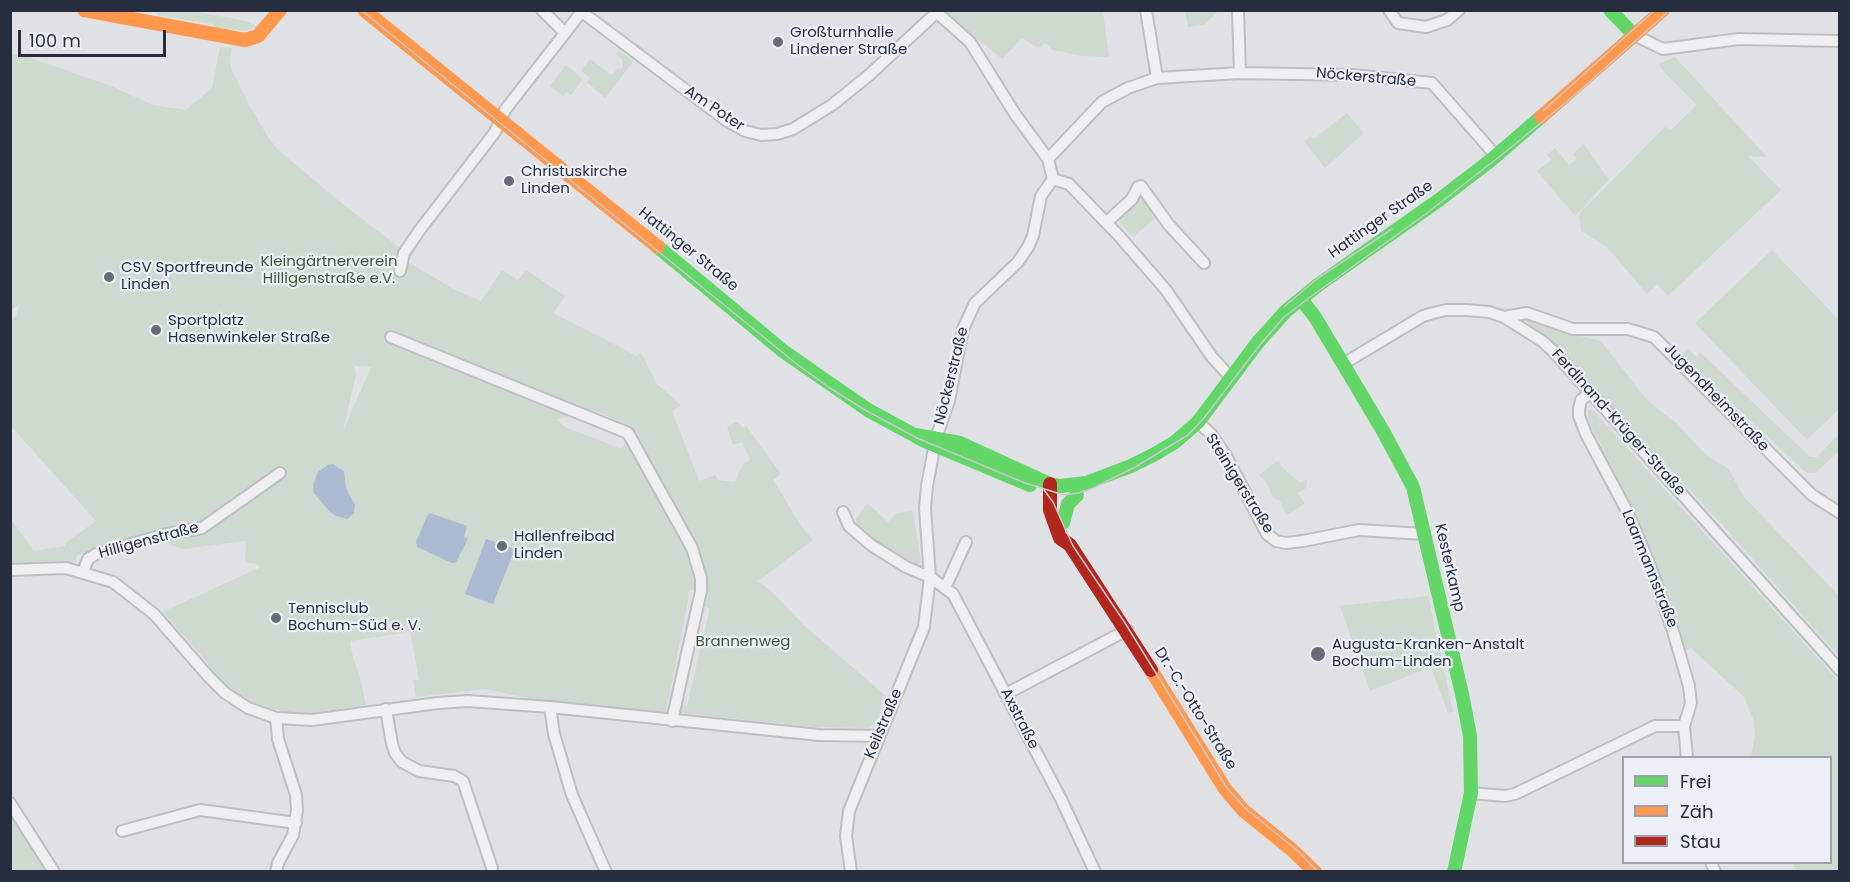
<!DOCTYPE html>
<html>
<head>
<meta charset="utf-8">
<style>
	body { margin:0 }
	#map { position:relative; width:1850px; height:882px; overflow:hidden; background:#dfe1e5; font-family:Poppins,sans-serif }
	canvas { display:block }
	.frame { position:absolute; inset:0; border:12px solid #262d3e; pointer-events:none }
	.legend { position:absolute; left:1622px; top:756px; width:210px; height:108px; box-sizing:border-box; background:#eceff5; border:2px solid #9da1ac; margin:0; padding:8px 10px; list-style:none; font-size:18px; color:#262d3e }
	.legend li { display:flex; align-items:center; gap:12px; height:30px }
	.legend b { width:30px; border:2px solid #9da1ac }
	.scale { position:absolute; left:18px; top:30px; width:148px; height:27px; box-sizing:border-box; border:3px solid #262d3e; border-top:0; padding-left:8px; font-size:18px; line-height:21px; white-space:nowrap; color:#262d3e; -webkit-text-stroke:4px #eceff5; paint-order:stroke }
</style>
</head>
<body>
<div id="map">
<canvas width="1850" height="882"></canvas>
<div class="frame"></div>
<ul class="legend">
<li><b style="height:8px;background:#63d668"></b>Frei</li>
<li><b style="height:8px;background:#ff974d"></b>Zäh</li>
<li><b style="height:8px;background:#b3261e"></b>Stau</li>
</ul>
<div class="scale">100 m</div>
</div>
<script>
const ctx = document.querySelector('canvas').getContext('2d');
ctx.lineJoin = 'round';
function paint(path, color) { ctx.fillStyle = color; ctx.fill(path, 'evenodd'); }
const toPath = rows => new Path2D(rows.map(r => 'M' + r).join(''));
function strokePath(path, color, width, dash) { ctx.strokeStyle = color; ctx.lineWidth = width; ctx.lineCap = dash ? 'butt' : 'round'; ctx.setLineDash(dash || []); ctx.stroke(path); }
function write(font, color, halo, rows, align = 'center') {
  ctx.font = font + ' Poppins,sans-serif'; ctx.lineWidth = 4.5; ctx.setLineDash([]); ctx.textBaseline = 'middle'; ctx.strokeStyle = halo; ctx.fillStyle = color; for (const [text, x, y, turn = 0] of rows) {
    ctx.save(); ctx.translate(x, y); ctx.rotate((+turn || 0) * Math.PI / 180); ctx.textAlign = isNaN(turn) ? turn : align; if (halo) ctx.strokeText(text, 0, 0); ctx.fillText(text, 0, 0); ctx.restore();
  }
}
const green = toPath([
	[157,11,193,11,246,21,258,27,244,31,213,28,213,24,157,15],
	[944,11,1103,11,1109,57,1083,56,1052,50,1046,43,1038,48,1022,38,1002,59],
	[1185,11,1185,10,1218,11,1204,25,1188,27],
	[220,47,232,48,230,59,231,68,251,108,268,137,278,150,345,206,403,250,407,261,453,289,481,301,502,270,518,280,526,270,565,296,553,313,637,356,641,353,657,384,681,405,672,411,699,481,715,475,718,480,735,482,743,464,750,460,742,442,733,445,727,426,737,422,744,428,746,426,781,474,773,480,802,527,813,540,758,581,771,591,807,628,886,696,876,722,867,728,814,727,681,713,680,704,687,706,709,612,709,608,703,607,704,588,690,590,665,717,551,703,485,689,416,697,413,680,419,680,410,630,404,633,350,641,352,653,360,678,366,705,313,713,289,713,255,705,226,686,207,666,209,664,162,612,259,568,259,565,245,562,246,541,183,549,159,541,77,555,76,562,56,562,11,566,10,518,34,551,65,546,65,543,96,521,11,426,11,321,17,314,20,304,13,309,11,307,11,55,19,54,28,57,111,86,153,105,186,110,212,88],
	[354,366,371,367,343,431,356,374],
	[596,411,624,423,630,429,622,449,565,427,556,419,578,416],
	[619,50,633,62,605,98,587,82,590,78,581,71,590,59,612,75,618,68,620,70,623,67,622,59,616,54],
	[1675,57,1767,157,1748,156,1781,190,1668,296,1657,284,1647,294,1607,247,1581,231,1579,214,1665,127,1671,130,1697,105,1661,69,1659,64],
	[566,65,583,79,571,95,567,92,563,96,550,86],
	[1347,113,1364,133,1325,168,1304,141,1310,136,1314,139],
	[1584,144,1609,180,1575,216,1537,171,1551,160,1547,155,1555,148,1569,165,1577,159,1573,154],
	[1138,195,1145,195,1159,215,1133,237,1118,220],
	[1772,250,1839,320,1839,409,1807,440,1695,323],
	[1527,317,1563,332,1601,341,1647,400,1676,423,1707,456,1728,468,1744,497,1839,596,1839,656,1718,520,1557,348,1524,320],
	[1688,349,1697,357,1700,352,1810,457,1817,457,1839,434,1839,451,1815,473,1805,472,1681,355],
	[1592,409,1839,682,1839,871,1797,871,1792,863,1830,862,1830,758,1751,757,1755,736,1754,721,1744,697,1691,648,1684,650,1659,574,1636,515,1590,424,1588,411],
	[1279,460,1281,466,1300,483,1307,479,1306,488,1298,493,1305,504,1286,515,1280,501,1273,498,1266,482,1259,475],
	[867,503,888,522,897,513,913,511,921,562,914,565,880,548,856,526,856,519],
	[1428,596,1453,711,1448,713,1431,667,1370,691,1340,606],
	[10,814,48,871,14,871,11,866]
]);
const water = toPath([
	[333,464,344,471,346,488,355,505,354,513,347,519,336,516,329,511,314,493,313,484,318,472,328,465],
	[430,513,467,526,464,537,468,539,456,562,452,563,417,547,416,542,427,516],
	[486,539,515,549,493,604,465,594]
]);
const street = toPath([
	[542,10,565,33],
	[934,10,970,42,1015,114,1048,159,1053,179],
	[1146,10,1157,78],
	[1238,10,1240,73],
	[1389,10,1398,23,1426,27,1447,20,1459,10],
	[582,12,727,121,745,131,761,135,777,134,793,129,832,105,868,76,936,13],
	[1634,35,1663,49,1739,39,1840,41],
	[1048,159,1102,102,1128,88,1157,78,1240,73,1352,75,1432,83,1496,156],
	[1053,179,1069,184,1120,237,1166,290,1212,357,1231,378],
	[1107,222,1132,199,1138,187,1141,186,1169,225,1204,263],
	[400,271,404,253,419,231,495,132,505,110,583,10],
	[1504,317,1527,313,1573,329,1628,329,1654,337,1812,495,1840,513],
	[391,337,628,433,692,548,701,578,701,591,672,721],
	[1343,364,1423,316,1433,313,1446,310,1466,310,1489,312,1504,317,1542,341,1552,350,1840,670],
	[1590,393,1581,400,1579,409,1579,416,1586,434,1628,513,1649,563,1673,631,1689,686,1691,703,1684,726,1687,758],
	[1198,422,1211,434,1226,456,1267,534,1276,541,1286,543,1303,541,1359,530,1424,534],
	[843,512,849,526,871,545,906,567,930,577,953,594,1061,799,1095,872],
	[10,570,66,568,113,582,154,614,208,676,225,693,248,708,276,718,312,720,438,703,468,701,550,707,819,735,879,736],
	[83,572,88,559,96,554,163,535,202,528,280,473],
	[945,588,966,542],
	[1006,694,1127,630],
	[550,707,554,734,572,795,606,872],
	[386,709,392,744,395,753,402,762,419,771,454,776,463,781,492,868],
	[276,718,278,739,296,795,297,810,293,835,278,863,276,872],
	[1471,793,1505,796,1515,794,1655,726,1684,726],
	[10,803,54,872],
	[122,831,200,810,296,823],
	[1711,862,1715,872],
	[851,872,846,836,849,811,924,627,930,577,925,508,927,486,936,438,949,401,963,329,975,303,1018,262,1028,247,1033,236,1041,196,1053,179]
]);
const fast = toPath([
	[1610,10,1634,35],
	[658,247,783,351,868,410,925,441,1030,485],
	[1301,299,1315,317,1383,431,1413,487,1462,694,1470,736,1471,793,1454,872],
	[915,435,960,443,1050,484,1060,486,1086,483,1131,466,1155,454,1175,442,1198,422,1258,342,1286,311,1318,285,1439,200,1491,160,1541,117],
	[1063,523,1068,504,1077,495]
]);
const slow = toPath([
	[84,10,245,40,258,36,280,10],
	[364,10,658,247],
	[1541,117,1663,10],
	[1151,670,1225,789,1244,811,1291,849,1315,872]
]);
const jam = toPath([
	[1050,484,1050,510,1060,538,1070,545,1151,670]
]);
const tram = toPath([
	[361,10,798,365,830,388,865,410,917,438,1025,483,1064,495,1078,493,1091,489,1137,466,1188,435,1204,418,1259,346,1284,317,1309,298,1427,213,1509,149,1576,94,1670,10],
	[1543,111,1655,10],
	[1285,306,1318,278,1392,229],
	[1044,490,1053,502,1073,546,1125,623,1227,788,1245,808,1299,852,1318,872]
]);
const markers = [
	[778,42,6,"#676c78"],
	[509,181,6,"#676c78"],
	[109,277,6,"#676c78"],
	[156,330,6,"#676c78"],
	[502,546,6,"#676c78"],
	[276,618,6,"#676c78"],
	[1318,654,8,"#676c78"]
];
const poiNames = [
	["Großturnhalle",790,33],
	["Lindener Straße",790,50],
	["Christuskirche",521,172],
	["Linden",521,189],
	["CSV Sportfreunde",121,268],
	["Linden",121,285],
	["Sportplatz",168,321],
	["Hasenwinkeler Straße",168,338],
	["Hallenfreibad",514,537],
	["Linden",514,554],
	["Tennisclub",288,609],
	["Bochum-Süd e. V.",288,626],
	["Augusta-Kranken-Anstalt",1332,645],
	["Bochum-Linden",1332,662]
];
const streetNames = [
	["Nöckerstraße",1366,78,5],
	["Am Poter",714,109,34],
	["Hattinger Straße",1381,220,-35],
	["Hattinger Straße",688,250,39],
	["Nöckerstraße",952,376,-76],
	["Jugendheimstraße",1716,398,46],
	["Ferdinand-Krüger-Straße",1618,423,48],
	["Steinigerstraße",1239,484,58],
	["Hilligenstraße",149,541,-15],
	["Kesterkamp",1449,568,77],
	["Laarmannstraße",1649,569,68],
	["Dr.-C.-Otto-Straße",1195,709,58],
	["Axstraße",1019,719,63],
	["Keilstraße",884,724,-67]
];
const parkNames = [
	["Kleingärtnerverein",329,262],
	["Hilligenstraße e.V.",329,279],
	["Brannenweg",743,642]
];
paint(green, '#ced9d0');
paint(water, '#acbbd1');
strokePath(street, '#bdbfc3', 14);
strokePath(street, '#efeff2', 10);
strokePath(fast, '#63d668', 14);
strokePath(slow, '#ff974d', 14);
strokePath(jam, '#b3261e', 14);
strokePath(tram, '#c8c9cd', 1.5);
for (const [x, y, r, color] of markers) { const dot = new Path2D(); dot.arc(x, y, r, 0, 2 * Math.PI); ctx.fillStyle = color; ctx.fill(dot); strokePath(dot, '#eceff5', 2); }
write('15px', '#262d3e', '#eceff5', poiNames, 'left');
write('15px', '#262d3e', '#eceff5', streetNames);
write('15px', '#385a33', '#eceff5', parkNames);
</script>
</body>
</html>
